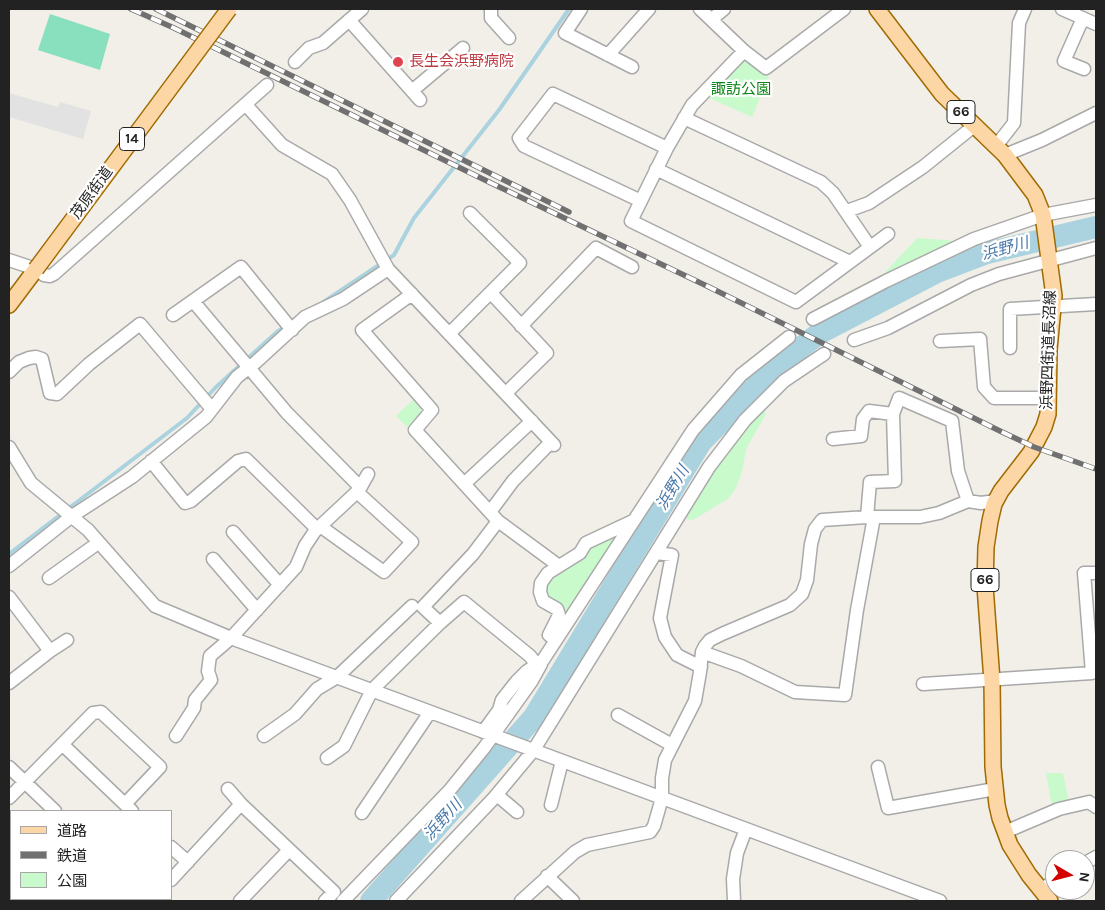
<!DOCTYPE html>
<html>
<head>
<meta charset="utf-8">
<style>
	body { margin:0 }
	#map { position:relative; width:1105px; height:910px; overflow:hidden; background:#f2efe9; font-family:Karla,"Noto Sans JP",sans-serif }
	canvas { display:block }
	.frame { position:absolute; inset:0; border:10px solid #222; pointer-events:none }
	.legend { position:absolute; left:10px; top:810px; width:162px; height:90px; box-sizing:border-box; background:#fff; border:1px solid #a7a7a7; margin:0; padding:6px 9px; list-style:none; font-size:15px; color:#222 }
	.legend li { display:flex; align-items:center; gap:10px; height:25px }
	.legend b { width:25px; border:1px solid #a7a7a7 }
	.north { position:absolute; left:1045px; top:850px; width:50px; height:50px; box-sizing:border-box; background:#fff; border:1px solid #a7a7a7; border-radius:50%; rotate:98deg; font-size:14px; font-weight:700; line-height:20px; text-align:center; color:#222 }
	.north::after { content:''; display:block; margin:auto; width:18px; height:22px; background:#d40000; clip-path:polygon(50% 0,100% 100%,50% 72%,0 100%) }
</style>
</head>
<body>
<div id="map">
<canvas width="1105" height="910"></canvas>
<div class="frame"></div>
<ul class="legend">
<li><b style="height:6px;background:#fcd6a4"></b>道路</li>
<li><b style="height:6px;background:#707070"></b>鉄道</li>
<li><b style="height:14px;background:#c8facc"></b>公園</li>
</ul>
<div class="north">N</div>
</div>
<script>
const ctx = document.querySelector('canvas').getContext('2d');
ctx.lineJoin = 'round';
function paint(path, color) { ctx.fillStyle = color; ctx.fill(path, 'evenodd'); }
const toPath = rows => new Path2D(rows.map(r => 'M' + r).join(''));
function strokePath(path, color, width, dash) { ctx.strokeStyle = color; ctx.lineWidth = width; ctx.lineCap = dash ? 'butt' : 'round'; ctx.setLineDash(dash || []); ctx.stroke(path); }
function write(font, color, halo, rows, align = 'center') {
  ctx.font = font + ' Karla,"Noto Sans JP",sans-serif'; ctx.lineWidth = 4.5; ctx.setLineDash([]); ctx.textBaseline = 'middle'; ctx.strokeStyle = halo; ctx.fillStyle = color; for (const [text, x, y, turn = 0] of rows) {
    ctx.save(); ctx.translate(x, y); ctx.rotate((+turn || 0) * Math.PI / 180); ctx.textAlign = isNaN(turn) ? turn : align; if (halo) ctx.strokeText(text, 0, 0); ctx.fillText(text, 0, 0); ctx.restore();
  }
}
const park = toPath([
	[744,57,769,77,752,117,707,97],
	[917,238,958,241,879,279],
	[416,397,422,403,421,414,407,427,396,416],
	[763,408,766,414,746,449,742,472,736,488,728,499,691,521,685,518,718,460],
	[619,533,556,635,561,615,546,598,546,581,588,545],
	[1046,773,1063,773,1069,802,1052,807]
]);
const pitch = toPath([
	[50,14,110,34,100,70,38,50]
]);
const parking = toPath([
	[9,93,58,107,60,102,91,111,83,139,9,117]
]);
const stream = toPath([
	[322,303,394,255,414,218,499,110,569,9],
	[9,554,187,418,216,387,278,331,287,326]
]);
const river = toPath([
	[371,901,534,717,701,442,767,375,818,334,937,272,987,253,1096,227]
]);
const minor = toPath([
	[491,9,491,18,509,38],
	[581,9,565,33,632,67],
	[700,9,744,51,766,68,844,9],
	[1062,9,1096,24],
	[1083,18,1064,61,1084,69],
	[712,19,724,9],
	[349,20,420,100],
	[744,51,692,105,667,148,631,221,796,302,888,234],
	[608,55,649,9],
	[295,62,309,48,323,43,362,9],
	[413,90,463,48],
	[246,105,282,145,332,174,350,200,388,269,554,445],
	[684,118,821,182,833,193,870,247],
	[996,146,1014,123,1019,23,1025,9],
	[1005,155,1042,140,1096,113],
	[656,169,850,262],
	[641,201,524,146,519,138,553,94,667,148],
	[847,211,869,203,923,167,974,126],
	[9,260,36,269,44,275,50,276,54,274,267,85],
	[491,293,547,353,506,393],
	[412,294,362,330,432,410,415,430,498,521,559,566],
	[193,301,287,413,360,487],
	[173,315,241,267,292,330],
	[813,319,886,281,974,239,1043,215,1096,205],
	[521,326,596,248,632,267],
	[449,334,520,263,470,213],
	[854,340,888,328,971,285,999,274,1096,248],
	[940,341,980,339,984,387,994,398,1049,398],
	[1010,348,1010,309,1096,304],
	[9,372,19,362,29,358,36,357,42,359,50,393,57,394,89,364,140,324,212,409],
	[833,439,861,436,863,419,869,411,893,414],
	[9,447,31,483,88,530,155,606,231,638,940,901],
	[151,461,185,503,191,501,238,461,246,459,317,529],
	[464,484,532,421],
	[490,512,513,481,551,442],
	[867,517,870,482,895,481,893,414,899,398,952,421,958,471,968,501],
	[320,526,384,572,412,542,357,492],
	[233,532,280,585],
	[656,553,672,555,660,618,665,637,677,655,701,667],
	[213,559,257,610],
	[9,566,72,516,132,477,206,417,237,377,256,362,305,317,343,299,388,269],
	[49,578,98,543],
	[9,597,50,651],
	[440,623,423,607,473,554,498,521],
	[555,640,549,635,559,615,557,609,543,601,540,592,541,583,548,573,580,553,586,543,633,521],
	[702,652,741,666,795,692,845,695,857,610,874,517],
	[9,683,50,651,67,640],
	[923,684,1092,673,1084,573,1096,573],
	[618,715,672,745],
	[483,732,499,710,502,700,517,681,526,672,543,660,693,430,741,375,789,337],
	[176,736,194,708,195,700,211,680,208,671,210,656,231,638,296,567,305,546,315,531,359,490,368,474],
	[264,736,295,714,317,689,337,677,412,606],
	[63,745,132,811],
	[327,758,344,746,372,690,440,623,464,602,530,656,537,665],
	[9,767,55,811],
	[878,767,888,808,995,789],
	[228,789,241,804,334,892,325,901],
	[497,795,517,812],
	[9,798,93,713,101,712,160,767,125,804],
	[551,805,562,761],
	[362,813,430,712],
	[1005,832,1059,809,1089,802,1096,807],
	[9,846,11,848],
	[171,847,188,862],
	[1085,863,1096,857],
	[547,876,573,901],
	[171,880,241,804],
	[1040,890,1055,881],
	[64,899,67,901],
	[147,899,149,901],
	[240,901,289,850],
	[343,901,449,791,484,748,531,682,541,664],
	[396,901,493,799,533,751,709,467,745,420,784,381,824,354],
	[521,901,575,852,587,845,650,832,654,826,662,798,662,778,665,760,695,701,700,672,702,652,705,646,710,640,722,634,790,605,802,594,807,580,811,544,815,529,822,520,867,517,920,517,939,513,968,501,981,503,996,501],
	[734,901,733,879,737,853,746,829]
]);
const major = toPath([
	[877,9,942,94,1005,155,1035,195,1043,215,1054,296,1049,350,1048,414,1044,427,1031,452,1001,491,994,504,990,521,986,547,985,586,992,681,993,767,997,805,1000,818,1010,845,1029,875,1050,901],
	[9,305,36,269]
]);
const rail = toPath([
	[131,9,174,28,491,183,709,287,1000,431,1034,447,1096,469],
	[156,9,569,212]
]);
const majorBridge = toPath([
	[36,269,229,9]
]);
const markers = [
	[398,62,6,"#e0444e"]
];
const shields = [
	[961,112,28],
	[132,139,25],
	[985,580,28]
];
const shieldNames = [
	["66",961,112],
	["14",132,139],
	["66",985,580]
];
const healthNames = [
	["長生会浜野病院",409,62]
];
const parkNames = [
	["諏訪公園",741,90]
];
const streetNames = [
	["茂原街道",92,193,-54],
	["浜野四街道長沼線",1049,350,-88]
];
const waterNames = [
	["浜野川",1005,249,-15],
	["浜野川",673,488,-59],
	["浜野川",443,820,-48]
];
paint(park, '#c8facc');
paint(pitch, '#88e0be');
paint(parking, '#e2e2e2');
strokePath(stream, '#aad3df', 4);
strokePath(river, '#aad3df', 22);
strokePath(minor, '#a9a9a9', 15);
strokePath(major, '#a06b00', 18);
strokePath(minor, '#fff', 12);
strokePath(major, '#fcd6a4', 15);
strokePath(rail, '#707070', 5.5);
strokePath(rail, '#fff', 4, [11]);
strokePath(majorBridge, '#a06b00', 18, []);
strokePath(majorBridge, '#fcd6a4', 15);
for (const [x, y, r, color] of markers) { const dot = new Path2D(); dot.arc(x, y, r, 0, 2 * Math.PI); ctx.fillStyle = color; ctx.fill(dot); strokePath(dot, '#fff', 2); }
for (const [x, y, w] of shields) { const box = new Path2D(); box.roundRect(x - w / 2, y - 11.5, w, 23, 4); ctx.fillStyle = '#fff'; ctx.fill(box); strokePath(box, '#222', 1); }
write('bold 14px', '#222', null, shieldNames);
write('15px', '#be3a42', '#fff', healthNames, 'left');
write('15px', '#0c8416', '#fff', parkNames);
write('15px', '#222', '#fff', streetNames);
write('italic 16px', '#4a7aab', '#fff', waterNames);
</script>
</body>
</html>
